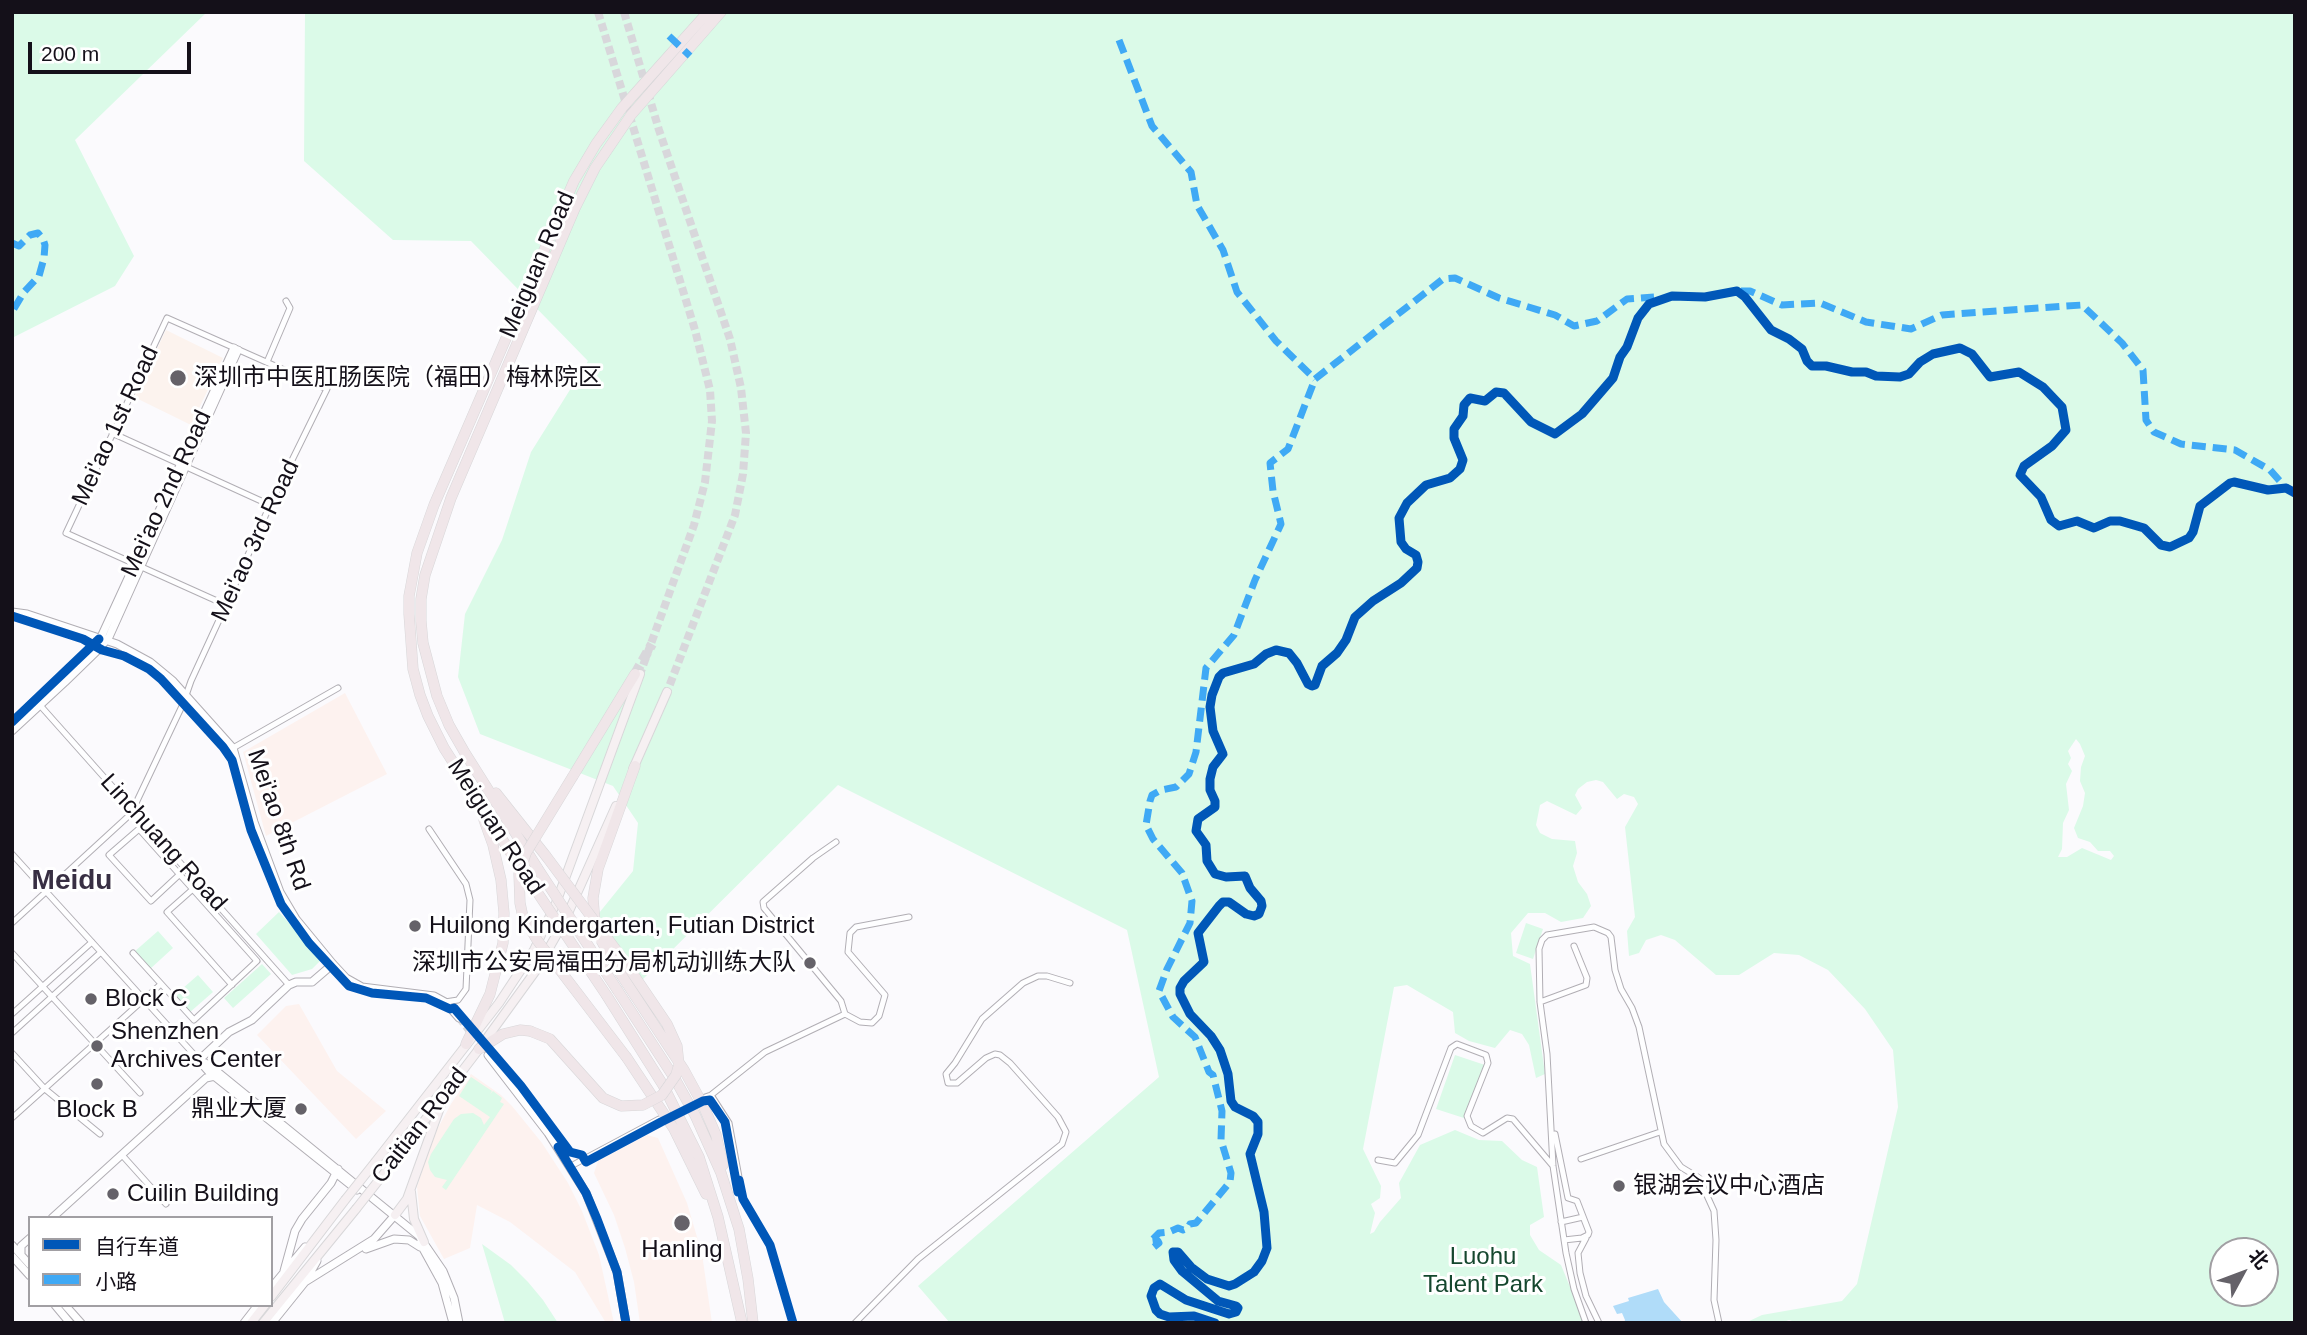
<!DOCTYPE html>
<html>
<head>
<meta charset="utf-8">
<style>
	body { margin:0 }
	#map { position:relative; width:2307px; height:1335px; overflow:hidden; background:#fbfafd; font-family:Arial,"Noto Sans SC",sans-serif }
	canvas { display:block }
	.frame { position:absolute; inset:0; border:14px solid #141019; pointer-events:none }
	.legend { position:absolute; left:28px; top:1216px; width:245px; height:91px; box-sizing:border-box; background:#fff; border:2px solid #a19fa3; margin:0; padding:9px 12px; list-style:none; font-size:21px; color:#141019 }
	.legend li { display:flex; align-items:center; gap:14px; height:35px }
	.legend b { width:35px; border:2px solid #a19fa3 }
	.north { position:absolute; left:2209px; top:1237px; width:70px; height:70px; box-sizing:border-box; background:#fff; border:2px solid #a19fa3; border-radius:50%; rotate:49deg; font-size:19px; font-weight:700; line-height:28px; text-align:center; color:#141019 }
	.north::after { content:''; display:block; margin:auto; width:24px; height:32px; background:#656269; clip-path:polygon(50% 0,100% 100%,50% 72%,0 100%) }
	.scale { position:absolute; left:28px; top:42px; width:163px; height:32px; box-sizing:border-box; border:4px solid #141019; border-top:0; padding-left:9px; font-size:21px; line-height:24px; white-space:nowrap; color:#141019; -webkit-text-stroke:5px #fff; paint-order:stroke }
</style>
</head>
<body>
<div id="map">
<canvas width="2307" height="1335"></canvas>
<div class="frame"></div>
<ul class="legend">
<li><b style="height:9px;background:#0057b8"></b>自行车道</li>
<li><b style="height:9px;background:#3fa9f5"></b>小路</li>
</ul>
<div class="north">北</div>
<div class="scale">200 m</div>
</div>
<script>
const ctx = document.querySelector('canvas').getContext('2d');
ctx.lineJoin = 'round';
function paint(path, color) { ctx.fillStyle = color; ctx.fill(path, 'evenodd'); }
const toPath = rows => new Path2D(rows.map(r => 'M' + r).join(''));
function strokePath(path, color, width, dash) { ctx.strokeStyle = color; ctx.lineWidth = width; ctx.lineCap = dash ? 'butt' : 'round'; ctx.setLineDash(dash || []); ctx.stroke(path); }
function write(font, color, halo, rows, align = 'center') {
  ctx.font = font + ' Arial,"Noto Sans SC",sans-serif'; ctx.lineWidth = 6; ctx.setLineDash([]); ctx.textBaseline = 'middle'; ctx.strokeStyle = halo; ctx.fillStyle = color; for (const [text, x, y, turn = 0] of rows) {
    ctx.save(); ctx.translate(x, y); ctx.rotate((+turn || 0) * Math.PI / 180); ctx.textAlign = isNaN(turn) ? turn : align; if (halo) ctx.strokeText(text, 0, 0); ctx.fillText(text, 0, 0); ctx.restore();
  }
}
const education = toPath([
	[345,693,387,774,266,836,243,752],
	[299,1004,337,1071,386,1111,356,1139,257,1035,286,1006],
	[471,1074,501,1095,512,1106,542,1143,568,1183,582,1211,599,1255,614,1323,606,1323,575,1272,510,1222,477,1205,470,1248,444,1259,420,1216,417,1187,433,1137,451,1104],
	[647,1135,658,1138,687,1203,702,1254,712,1323,640,1323,634,1282,625,1248,614,1215,594,1173,598,1161]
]);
const medical = toPath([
	[166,330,223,358,191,425,134,397]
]);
const green = toPath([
	[12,12,207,12,75,140,134,256,115,286,12,338],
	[305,12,2295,12,2295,1323,1798,1323,1789,1320,1781,1323,1745,1323,1762,1315,1842,1301,1857,1284,1898,1107,1893,1050,1865,1009,1828,970,1799,955,1774,953,1739,975,1716,975,1675,940,1661,935,1646,940,1639,953,1629,956,1627,931,1635,917,1625,827,1638,804,1634,797,1624,794,1617,799,1603,782,1596,780,1587,782,1578,789,1575,795,1582,808,1576,815,1547,801,1540,805,1536,825,1540,833,1552,839,1575,841,1577,853,1573,866,1578,882,1587,894,1591,906,1583,918,1561,922,1545,913,1528,913,1511,933,1513,956,1530,964,1545,1074,1536,1078,1529,1045,1522,1034,1510,1030,1495,1048,1469,1041,1455,1033,1453,1012,1407,985,1394,987,1363,1149,1381,1186,1380,1198,1371,1204,1375,1213,1370,1234,1374,1232,1380,1222,1401,1198,1399,1183,1420,1145,1455,1130,1479,1140,1502,1141,1522,1160,1537,1167,1544,1217,1530,1225,1530,1235,1539,1250,1561,1265,1585,1323,950,1323,918,1286,1159,1077,1127,930,838,785,639,983,595,918,633,871,638,823,613,786,480,734,458,677,465,614,502,540,531,452,588,361,471,241,393,240,304,161],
	[2076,739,2080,744,2085,756,2081,767,2080,781,2085,793,2083,806,2074,828,2078,838,2090,842,2098,851,2110,851,2114,856,2111,860,2082,848,2067,857,2058,857,2062,849,2063,823,2069,810,2066,784,2072,771,2068,764,2071,758,2068,751],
	[2223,1251,2265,1251,2265,1293,2223,1293],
	[279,912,322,959,312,969,292,975,256,934],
	[1526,923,1543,929,1533,959,1516,953],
	[158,931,173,948,150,969,134,952],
	[262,964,271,974,233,1008,224,998],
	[198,975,213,992,189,1013,174,996],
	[1455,1055,1485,1065,1467,1119,1436,1109],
	[471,1077,492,1091,490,1094,493,1091,502,1098,500,1102,504,1104,446,1190,442,1187,447,1180,435,1177,430,1170,428,1162,431,1154,454,1119,461,1114,473,1113,481,1118,484,1125,490,1117,459,1096],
	[482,1244,511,1265,528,1282,543,1300,558,1323,505,1323]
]);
const water = toPath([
	[1658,1289,1664,1302,1683,1323,1624,1323,1625,1320,1622,1313,1617,1314,1613,1306,1629,1301,1628,1298]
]);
const secondaryTunnel = toPath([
	[459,1018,483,1049]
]);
const primaryTunnel = toPath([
	[598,12,695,330,710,390,712,421,705,482,694,525,640,674],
	[624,12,659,130,730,339,741,388,746,433,743,474,735,515,667,692]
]);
const highwayTunnel = toPath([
	[635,674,652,644]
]);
const street = toPath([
	[267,362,290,308,286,301],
	[112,433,270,505],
	[38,703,289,985],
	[233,748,338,688],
	[429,829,466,884,470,900,466,989,458,1000,445,1002],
	[836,842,813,858,763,902,764,908,841,1001,845,1014,860,1022,872,1023,879,1016,885,995,848,952,850,933,856,927,909,917],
	[12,854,199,1060],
	[193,889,167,912,232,985],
	[12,923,134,811,136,803,183,704,191,681,226,605,270,505,327,389,167,318,66,533,226,605],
	[12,953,140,1093],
	[133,953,194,1020,257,961,139,829,109,855,151,901,180,874],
	[1540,1002,1586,985,1587,978,1574,946],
	[12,1014,92,942],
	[12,1033,101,952],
	[12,1053,45,1089,100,1134],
	[711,1095,765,1052,845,1014],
	[702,1098,711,1095,729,1123,743,1199,770,1245,793,1323],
	[12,1118,161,984],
	[1555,1134,1568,1198,1577,1201,1589,1232,1588,1235,1582,1238,1564,1240],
	[122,1155,166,1204],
	[1581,1159,1660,1132],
	[1378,1160,1395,1163,1418,1135,1451,1048,1457,1044,1486,1055,1488,1063,1467,1116,1471,1126,1483,1133,1507,1118,1513,1119,1553,1166],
	[571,1166,659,1119],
	[1561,1222,1583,1217],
	[1586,1238,1578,1253,1580,1273,1586,1296,1599,1323],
	[855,1323,918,1259,1062,1144,1066,1132,1058,1117,1010,1063,1000,1055,995,1054,986,1058,957,1083,948,1083,946,1074,955,1063,982,1019,1023,983,1038,976,1047,976,1070,983],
	[1586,1323,1574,1289,1566,1253,1553,1166,1547,1054,1540,1002,1539,949,1542,940,1547,935,1594,927,1608,933,1611,937,1615,970,1621,989,1632,1008,1639,1027,1664,1144,1681,1167,1699,1178,1714,1211,1716,1240,1714,1300,1719,1323]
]);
const secondary = toPath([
	[12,612,27,614,117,644,150,662,173,681,233,748,254,822,280,892,296,919,333,964,346,978,362,987,434,996,445,1002,459,1018],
	[12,722,94,646,102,635,234,348],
	[12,731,65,682,99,649,109,637,238,350],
	[488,1055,548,1133,586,1193,617,1272,626,1323],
	[199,1060,209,1065,419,1236,443,1271,454,1298,459,1323],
	[199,1060,229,1032,252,1020,289,985,296,982,312,982,333,964],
	[201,1063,209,1072,357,1190],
	[52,1218,206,1078,215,1076],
	[420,1243,442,1283,453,1323],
	[12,1245,30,1265],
	[366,1249,394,1239,409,1240,420,1247],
	[21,1254,21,1246,30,1238],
	[12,1256,30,1276],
	[284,1271,295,1231,302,1219,331,1183,338,1169],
	[305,1282,374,1239,395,1215],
	[271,1288,305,1247],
	[55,1305,70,1323],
	[65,1305,81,1323],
	[244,1323,258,1305],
	[272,1323,305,1282,317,1261]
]);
const primary = toPath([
	[633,769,667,692],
	[376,1161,499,1003,534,950,556,903,640,674],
	[386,1171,479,1049,537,969,565,920,616,806],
	[411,1192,414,1219,424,1242],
	[395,1215,407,1199,442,1102],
	[271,1297,345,1200],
	[251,1323,265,1305],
	[263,1323,356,1209]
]);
const highway = toPath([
	[573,776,635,674],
	[496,793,546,856],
	[538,869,465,753,449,725,437,696,423,643,421,621,421,599,425,575,451,498,575,208,595,168,631,115,721,12],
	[523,872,444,748,428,716,420,695,413,669,409,614,409,596,417,553,434,505,574,181,596,144,622,108,708,12],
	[595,923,593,898,598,869,635,766],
	[618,991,675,1079,695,1115,721,1173,739,1229,748,1279,753,1323],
	[607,996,663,1085,699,1157,718,1217,742,1323],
	[466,1044,490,994,503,943,504,913,501,880,493,845,484,820],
	[479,1049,503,1034,520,1030,530,1031],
	[627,1058,674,1129,706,1194],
	[703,1105,716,1135,723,1165]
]);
const primaryBridge = toPath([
	[345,1200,376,1161],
	[356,1209,386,1171]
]);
const highwayBridge = toPath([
	[573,776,526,853,519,874,520,903,523,917,537,940,627,1058],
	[538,869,618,991],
	[527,877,607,996],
	[601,940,616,967,684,1070,703,1105],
	[530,1031,550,1039,603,1098,621,1106,643,1105,662,1095,676,1075,679,1065,677,1046,667,1024,625,962,546,856]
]);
const quiet = toPath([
	[669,36,690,56],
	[1119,40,1152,126,1191,172,1197,205,1223,250,1237,292,1276,341,1315,379],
	[12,243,19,246,30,235,38,233,43,239,45,245,44,258,39,276,24,292,12,312],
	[1741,291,1750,291,1782,305,1820,303,1866,322,1911,329,1942,315,2082,305,2122,343,2143,370,2146,420,2154,432,2181,444,2235,450,2270,470,2286,488,2289,489],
	[1315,379,1443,279,1455,278,1499,298,1555,315,1574,326,1597,321,1627,299,1654,297],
	[1154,1247,1159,1243,1158,1241,1150,1242,1159,1233,1169,1232,1178,1228,1183,1230,1188,1228,1190,1224,1196,1223,1230,1182,1231,1173,1221,1140,1222,1111,1213,1075,1209,1072,1195,1037,1173,1017,1159,991,1167,969,1190,923,1192,901,1182,873,1153,839,1146,825,1150,801,1152,795,1161,790,1176,787,1189,774,1196,752,1206,668,1234,635,1255,580,1281,524,1273,491,1270,463,1288,449,1315,379]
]);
const cycleway = toPath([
	[12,616,83,639,102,650,124,656,149,669,161,679,203,725,223,747,232,760,251,830,281,904,309,943,349,986,372,993,426,998,450,1009,454,1008,521,1086,570,1152,582,1155,586,1162,661,1122,703,1101,710,1100,725,1122,738,1192,741,1192],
	[12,722,99,639],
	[558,1147,586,1193,597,1219,617,1272,626,1323],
	[739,1180,743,1199,770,1245,793,1323],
	[1215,1323,1194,1316,1169,1317,1160,1314,1156,1310,1151,1296,1154,1288,1160,1284,1186,1300,1229,1314,1236,1312,1238,1308,1236,1306,1218,1301,1182,1271,1174,1260,1173,1252,1178,1252,1191,1267,1207,1279,1229,1286,1235,1284,1254,1272,1262,1261,1267,1248,1264,1212,1250,1154,1258,1134,1258,1122,1253,1116,1235,1107,1231,1101,1228,1074,1220,1050,1211,1036,1190,1014,1180,994,1180,988,1184,981,1204,962,1198,933,1219,906,1223,902,1229,902,1246,914,1254,916,1259,914,1262,906,1261,901,1250,888,1245,876,1226,877,1215,874,1207,861,1206,845,1196,831,1198,819,1215,807,1215,801,1210,790,1210,779,1213,767,1223,754,1213,731,1210,707,1212,695,1219,677,1223,673,1254,664,1266,654,1276,650,1289,653,1297,663,1308,684,1312,686,1315,685,1322,666,1337,653,1346,640,1355,617,1373,601,1401,583,1417,568,1418,562,1416,555,1406,549,1401,542,1399,518,1407,503,1426,485,1450,478,1460,469,1463,460,1454,438,1454,429,1463,416,1464,405,1470,398,1485,401,1496,392,1504,393,1531,422,1555,434,1582,414,1613,378,1620,357,1627,347,1638,318,1649,304,1672,296,1705,297,1737,291,1745,297,1771,330,1789,339,1802,349,1807,361,1812,366,1826,366,1852,372,1866,372,1876,376,1900,377,1909,374,1920,362,1933,354,1960,348,1972,354,1990,377,2019,372,2043,387,2062,407,2066,430,2052,446,2024,466,2020,475,2041,497,2051,520,2059,526,2077,521,2094,528,2110,521,2120,521,2144,528,2161,545,2170,547,2189,538,2193,532,2200,506,2230,483,2234,482,2268,490,2286,488,2295,493]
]);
const markers = [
	[178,378,9,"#656269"],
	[415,926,7,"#656269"],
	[810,963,7,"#656269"],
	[91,999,7,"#656269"],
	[97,1046,7,"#656269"],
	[97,1084,7,"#656269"],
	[301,1109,7,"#656269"],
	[1619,1186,7,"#656269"],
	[113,1194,7,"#656269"],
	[682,1223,9,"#656269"]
];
const streetNames = [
	["Meiguan Road",538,265,-67],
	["Mei'ao 1st Road",116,426,-65],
	["Mei'ao 2nd Road",167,494,-65],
	["Mei'ao 3rd Road",256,541,-65],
	["Mei'ao 8th Rd",278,820,71],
	["Meiguan Road",495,827,57],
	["Linchuang Road",163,843,48],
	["Caitian Road",420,1126,-52]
];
const poiNames = [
	["深圳市中医肛肠医院（福田）梅林院区",194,378],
	["Huilong Kindergarten, Futian District",429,926],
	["深圳市公安局福田分局机动训练大队",796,963,"right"],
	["Block C",105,999],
	["Shenzhen",111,1032],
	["Archives Center",111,1060],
	["鼎业大厦",287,1109,"right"],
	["Block B",97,1110,"center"],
	["银湖会议中心酒店",1633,1186],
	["Cuilin Building",127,1194],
	["Hanling",682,1250,"center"]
];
const parkNames = [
	["Luohu",1483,1257],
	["Talent Park",1483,1285]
];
const quarterNames = [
	["Meidu",72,881]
];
paint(education, '#fdf2ef');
paint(medical, '#fcf3ee');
paint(green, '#dbfae8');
paint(water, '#b0dcf9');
strokePath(secondaryTunnel, '#d8d7db', 7, [7, 3.5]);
strokePath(primaryTunnel, '#d8d7db', 8, [8, 4]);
strokePath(highwayTunnel, '#d8d7db', 10, [10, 5]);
strokePath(street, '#b1aeb4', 7);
strokePath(secondary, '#b1aeb4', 9);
strokePath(primary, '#d8d7d9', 10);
strokePath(highway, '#d8d7d9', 11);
strokePath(street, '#fefeff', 5);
strokePath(secondary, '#fefeff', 7);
strokePath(primary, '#f6f0f2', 8);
strokePath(highway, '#f0e6e9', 10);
strokePath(primaryBridge, '#d8d7d9', 10, []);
strokePath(highwayBridge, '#d8d7d9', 11, []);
strokePath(primaryBridge, '#f6f0f2', 8);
strokePath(highwayBridge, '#f0e6e9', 10);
strokePath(quiet, '#3fa9f5', 7, [14, 7]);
strokePath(cycleway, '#0057b8', 9);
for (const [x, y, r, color] of markers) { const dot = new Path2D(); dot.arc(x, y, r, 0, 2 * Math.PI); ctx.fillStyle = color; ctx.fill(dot); strokePath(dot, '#fff', 2.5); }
write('24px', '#141019', '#fff', streetNames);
write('24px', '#141019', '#fff', poiNames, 'left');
write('24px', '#15472e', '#fff', parkNames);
write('bold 28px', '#382f43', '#fff', quarterNames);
</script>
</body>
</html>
